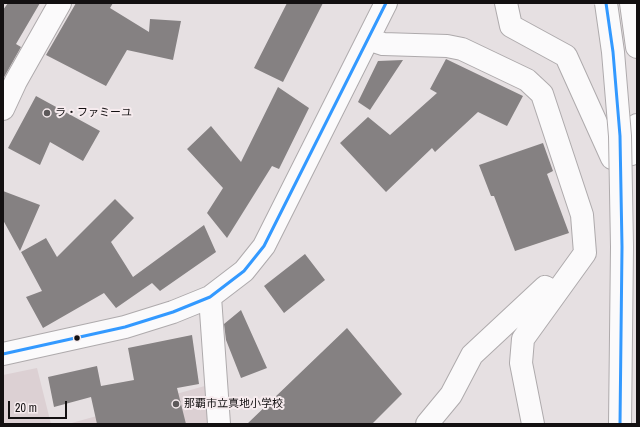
<!DOCTYPE html>
<html>
<head>
<meta charset="utf-8">
<style>
	body { margin:0 }
	#map { position:relative; width:640px; height:427px; overflow:hidden; background:#e6e0e2; font-family:"Archivo Narrow",sans-serif }
	canvas { display:block }
	.frame { position:absolute; inset:0; border:4px solid #131011; pointer-events:none }
	.scale { position:absolute; left:8px; top:401px; width:59px; height:18px; box-sizing:border-box; border:2px solid #131011; border-top:0; padding-left:5px; font-size:12px; line-height:14px; white-space:nowrap; color:#131011; -webkit-text-stroke:3px #f6ebee; paint-order:stroke }
</style>
</head>
<body>
<div id="map">
<canvas width="640" height="427"></canvas>
<div class="frame"></div>
<div class="scale">20 m</div>
</div>
<script>
const ctx = document.querySelector('canvas').getContext('2d');
ctx.lineJoin = 'round';
function paint(path, color) { ctx.fillStyle = color; ctx.fill(path, 'evenodd'); }
const toPath = rows => new Path2D(rows.map(r => 'M' + r).join(''));
function strokePath(path, color, width, dash) { ctx.strokeStyle = color; ctx.lineWidth = width; ctx.lineCap = dash ? 'butt' : 'round'; ctx.setLineDash(dash || []); ctx.stroke(path); }
function write(font, color, halo, rows, align = 'center') {
  ctx.font = font + ' "Archivo Narrow","Noto Sans JP",sans-serif'; ctx.lineWidth = 4; ctx.setLineDash([]); ctx.textBaseline = 'middle'; ctx.strokeStyle = halo; ctx.fillStyle = color; for (const [text, x, y, turn = 0] of rows) {
    ctx.save(); ctx.translate(x, y); ctx.rotate((+turn || 0) * Math.PI / 180); ctx.textAlign = isNaN(turn) ? turn : align; if (halo) ctx.strokeText(text, 0, 0); ctx.fillText(text, 0, 0); ctx.restore();
  }
}
const built = toPath([
	[37,368,51,424,3,424,3,375],
	[212,384,213,424,68,424]
]);
const building = toPath([
	[8,3,40,3,16,44,21,47,3,79,3,10],
	[76,3,113,3,110,8,149,32,150,19,181,21,173,60,127,50,106,86,46,55],
	[287,3,323,3,283,82,254,68],
	[446,59,523,96,507,126,478,112,435,152,432,148,386,192,340,143,368,117,390,135,437,93,430,89],
	[403,60,370,110,358,102,378,61],
	[278,87,309,108,279,169,272,166,227,238,207,213,223,188,187,149,211,126,241,162],
	[36,96,100,131,83,161,50,142,40,165,8,148],
	[543,143,553,171,547,174,569,233,515,251,494,196,491,196,479,165],
	[3,191,40,205,20,251,3,220],
	[115,199,134,218,111,242,133,277,204,225,216,252,160,291,152,283,116,308,104,293,43,328,26,297,42,291,21,252,46,238,57,257],
	[305,254,325,280,284,313,264,286],
	[241,310,267,368,241,378,226,340,224,324],
	[347,328,402,394,372,424,247,424],
	[192,335,199,384,177,388,186,424,97,424,91,397,54,407,48,377,97,366,101,386,134,380,128,348]
]);
const minor = toPath([
	[506,3,511,26,566,56,612,158,632,154,637,125],
	[368,39,383,44,447,46,462,49,527,80,542,94,582,215,585,253,523,339,521,363,533,424],
	[3,109,16,81,60,3],
	[210,297,219,424],
	[3,354,125,327,173,312,210,297,244,271,264,246,386,3],
	[427,424,451,395,472,355,545,287,556,293]
]);
const major = toPath([
	[631,3,637,47]
]);
const majorBridge = toPath([
	[606,3,613,52,620,136,622,247,620,424]
]);
const bus1 = toPath([
	[606,3,613,52,620,136,622,247,620,424],
	[3,354,125,327,173,312,210,297,244,271,264,246,386,3]
]);
const markers = [
	[47,113,4,"#5d595a"],
	[77,338,3.5,"#131011"],
	[176,404,4,"#5d595a"]
];
const poiNames = [
	["ラ・ファミーユ",55,113],
	["那覇市立真地小学校",184,404]
];
paint(built, '#dcd0d3');
paint(building, '#858182');
strokePath(minor, '#aeaaac', 24);
strokePath(major, '#aeaaac', 24);
strokePath(minor, '#fbfafb', 22);
strokePath(major, '#fbfafb', 22);
strokePath(majorBridge, '#aeaaac', 24, []);
strokePath(majorBridge, '#fbfafb', 22);
strokePath(bus1, '#39f', 3);
for (const [x, y, r, color] of markers) { const dot = new Path2D(); dot.arc(x, y, r, 0, 2 * Math.PI); ctx.fillStyle = color; ctx.fill(dot); strokePath(dot, '#f6ebee', 1.5); }
write('11px', '#131011', '#f6ebee', poiNames, 'left');
</script>
</body>
</html>
